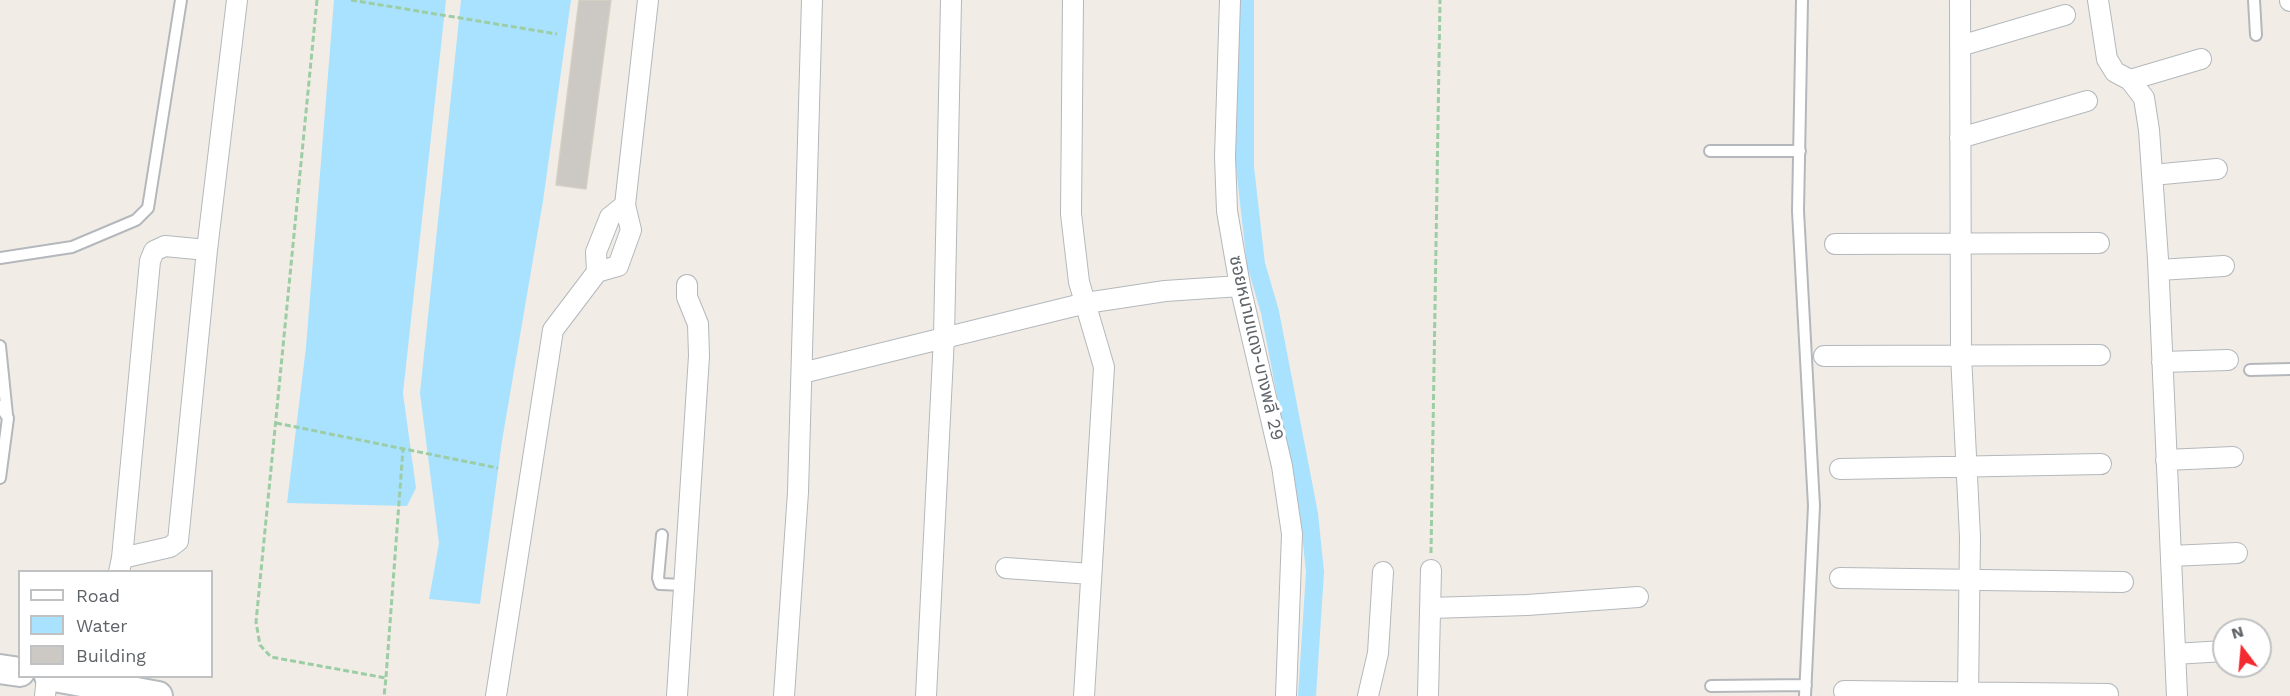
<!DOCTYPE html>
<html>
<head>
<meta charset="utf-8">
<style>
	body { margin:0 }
	#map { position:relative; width:2290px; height:696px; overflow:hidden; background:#f1ede6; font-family:"Work Sans",sans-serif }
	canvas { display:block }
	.legend { position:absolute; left:18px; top:570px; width:195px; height:108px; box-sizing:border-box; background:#fff; border:2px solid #bfc1c3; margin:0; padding:8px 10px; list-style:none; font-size:18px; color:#5e6368 }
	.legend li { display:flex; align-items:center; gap:12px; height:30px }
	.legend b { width:30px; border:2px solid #bfc1c3 }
	.north { position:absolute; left:2212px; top:618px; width:60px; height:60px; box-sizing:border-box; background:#fff; border:2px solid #bfc1c3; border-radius:50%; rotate:344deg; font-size:16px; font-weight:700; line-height:24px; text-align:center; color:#5e6368 }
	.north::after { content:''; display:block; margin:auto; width:21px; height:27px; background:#f32a2f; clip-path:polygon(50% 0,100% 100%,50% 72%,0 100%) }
</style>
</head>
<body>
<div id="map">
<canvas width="2290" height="696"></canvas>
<ul class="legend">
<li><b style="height:8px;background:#fff"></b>Road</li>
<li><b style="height:16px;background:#a8e2ff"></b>Water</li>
<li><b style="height:16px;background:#ccc8c3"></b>Building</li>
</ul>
<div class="north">N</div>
</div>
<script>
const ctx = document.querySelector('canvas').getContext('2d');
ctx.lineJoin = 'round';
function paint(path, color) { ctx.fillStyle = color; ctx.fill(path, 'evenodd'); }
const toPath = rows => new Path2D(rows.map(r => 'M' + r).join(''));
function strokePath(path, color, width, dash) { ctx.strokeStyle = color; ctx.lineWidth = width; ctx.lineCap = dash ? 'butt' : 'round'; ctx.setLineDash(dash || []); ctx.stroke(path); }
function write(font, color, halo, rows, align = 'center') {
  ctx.font = font + ' "Work Sans","Noto Sans Thai",sans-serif'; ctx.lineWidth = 6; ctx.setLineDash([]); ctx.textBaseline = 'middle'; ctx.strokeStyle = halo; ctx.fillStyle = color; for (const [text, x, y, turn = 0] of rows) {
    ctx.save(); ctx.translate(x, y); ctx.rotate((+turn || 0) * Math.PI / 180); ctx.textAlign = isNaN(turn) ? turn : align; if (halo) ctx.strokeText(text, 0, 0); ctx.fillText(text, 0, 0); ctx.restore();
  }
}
const water = toPath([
	[334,0,446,0,403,393,416,488,407,506,287,503,306,347],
	[461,0,571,0,543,201,502,441,480,604,429,599,439,543,420,393]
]);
const canal = toPath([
	[1245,0,1245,167,1256,264,1270,312,1309,514,1315,572,1307,696]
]);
const building = toPath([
	[579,0,611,0,586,189,556,185,579,0]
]);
const path = toPath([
	[317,0,256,622,260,645,271,657,386,678,384,696],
	[351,0,557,34],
	[276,423,498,468],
	[1431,553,1440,0],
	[386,677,403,449]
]);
const service = toPath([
	[1802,0,1798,211,1814,506,1805,696],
	[2254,0,2256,35],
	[1710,151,1800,151],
	[0,258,72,247,136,220,148,208,181,0],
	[0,346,7,415],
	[2250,370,2290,369],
	[0,406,8,418,0,478],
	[662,535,658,578,660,584,684,585],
	[1711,686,1806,685]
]);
const minor = toPath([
	[1073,0,1071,214,1079,282,1104,367,1084,696],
	[1230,0,1225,157,1227,211,1240,286,1282,466,1292,534,1286,696],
	[1960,0,1961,355,1970,537,1968,696],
	[2098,0,2107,59,2115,72,2130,80,2144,98,2149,130,2158,259,2177,696],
	[2290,0,2290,1],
	[1960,46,2065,15],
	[2130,80,2201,59],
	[1960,138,2087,101],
	[2152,175,2217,169],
	[1835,244,2099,243],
	[2159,270,2224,266],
	[597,272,596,252,610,217,625,205],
	[1824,356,2100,355],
	[2162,362,2228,360],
	[802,373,1086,303,1165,291,1240,286],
	[2166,460,2233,457],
	[1840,469,2101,464],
	[2171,556,2237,553],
	[122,558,150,261,154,251,165,246,207,250],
	[1006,568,1091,574],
	[119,572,122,558,170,547,178,541,207,250,237,0],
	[1840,578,2123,582],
	[1430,608,1527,605,1638,597],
	[2175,654,2224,651],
	[1844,691,2108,694],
	[45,696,47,676],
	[496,696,553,330,597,272,618,266,631,230,625,205,648,0],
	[677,696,699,356,698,324,687,297,687,285],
	[784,696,798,492,812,0],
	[926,696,944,337,951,0],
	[1368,696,1378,653,1383,572],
	[1428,696,1431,570]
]);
const secondary = toPath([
	[0,669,20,672],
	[49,676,158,696]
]);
const streetNames = [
	["ซอยหนามแดง-บางพลี 29",1256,348,77]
];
paint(water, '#a8e2ff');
strokePath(canal, '#a8e2ff', 18);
paint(building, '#ccc8c3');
strokePath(building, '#d6cfc4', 1.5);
strokePath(service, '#b4b8bc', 14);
strokePath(minor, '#b4b8bc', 22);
strokePath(secondary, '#b5babf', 32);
strokePath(path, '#9ccda5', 3, [6, 3]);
strokePath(service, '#fff', 10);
strokePath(minor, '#fff', 20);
strokePath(secondary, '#fff', 28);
write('18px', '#5e6368', '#fff', streetNames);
</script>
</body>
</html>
